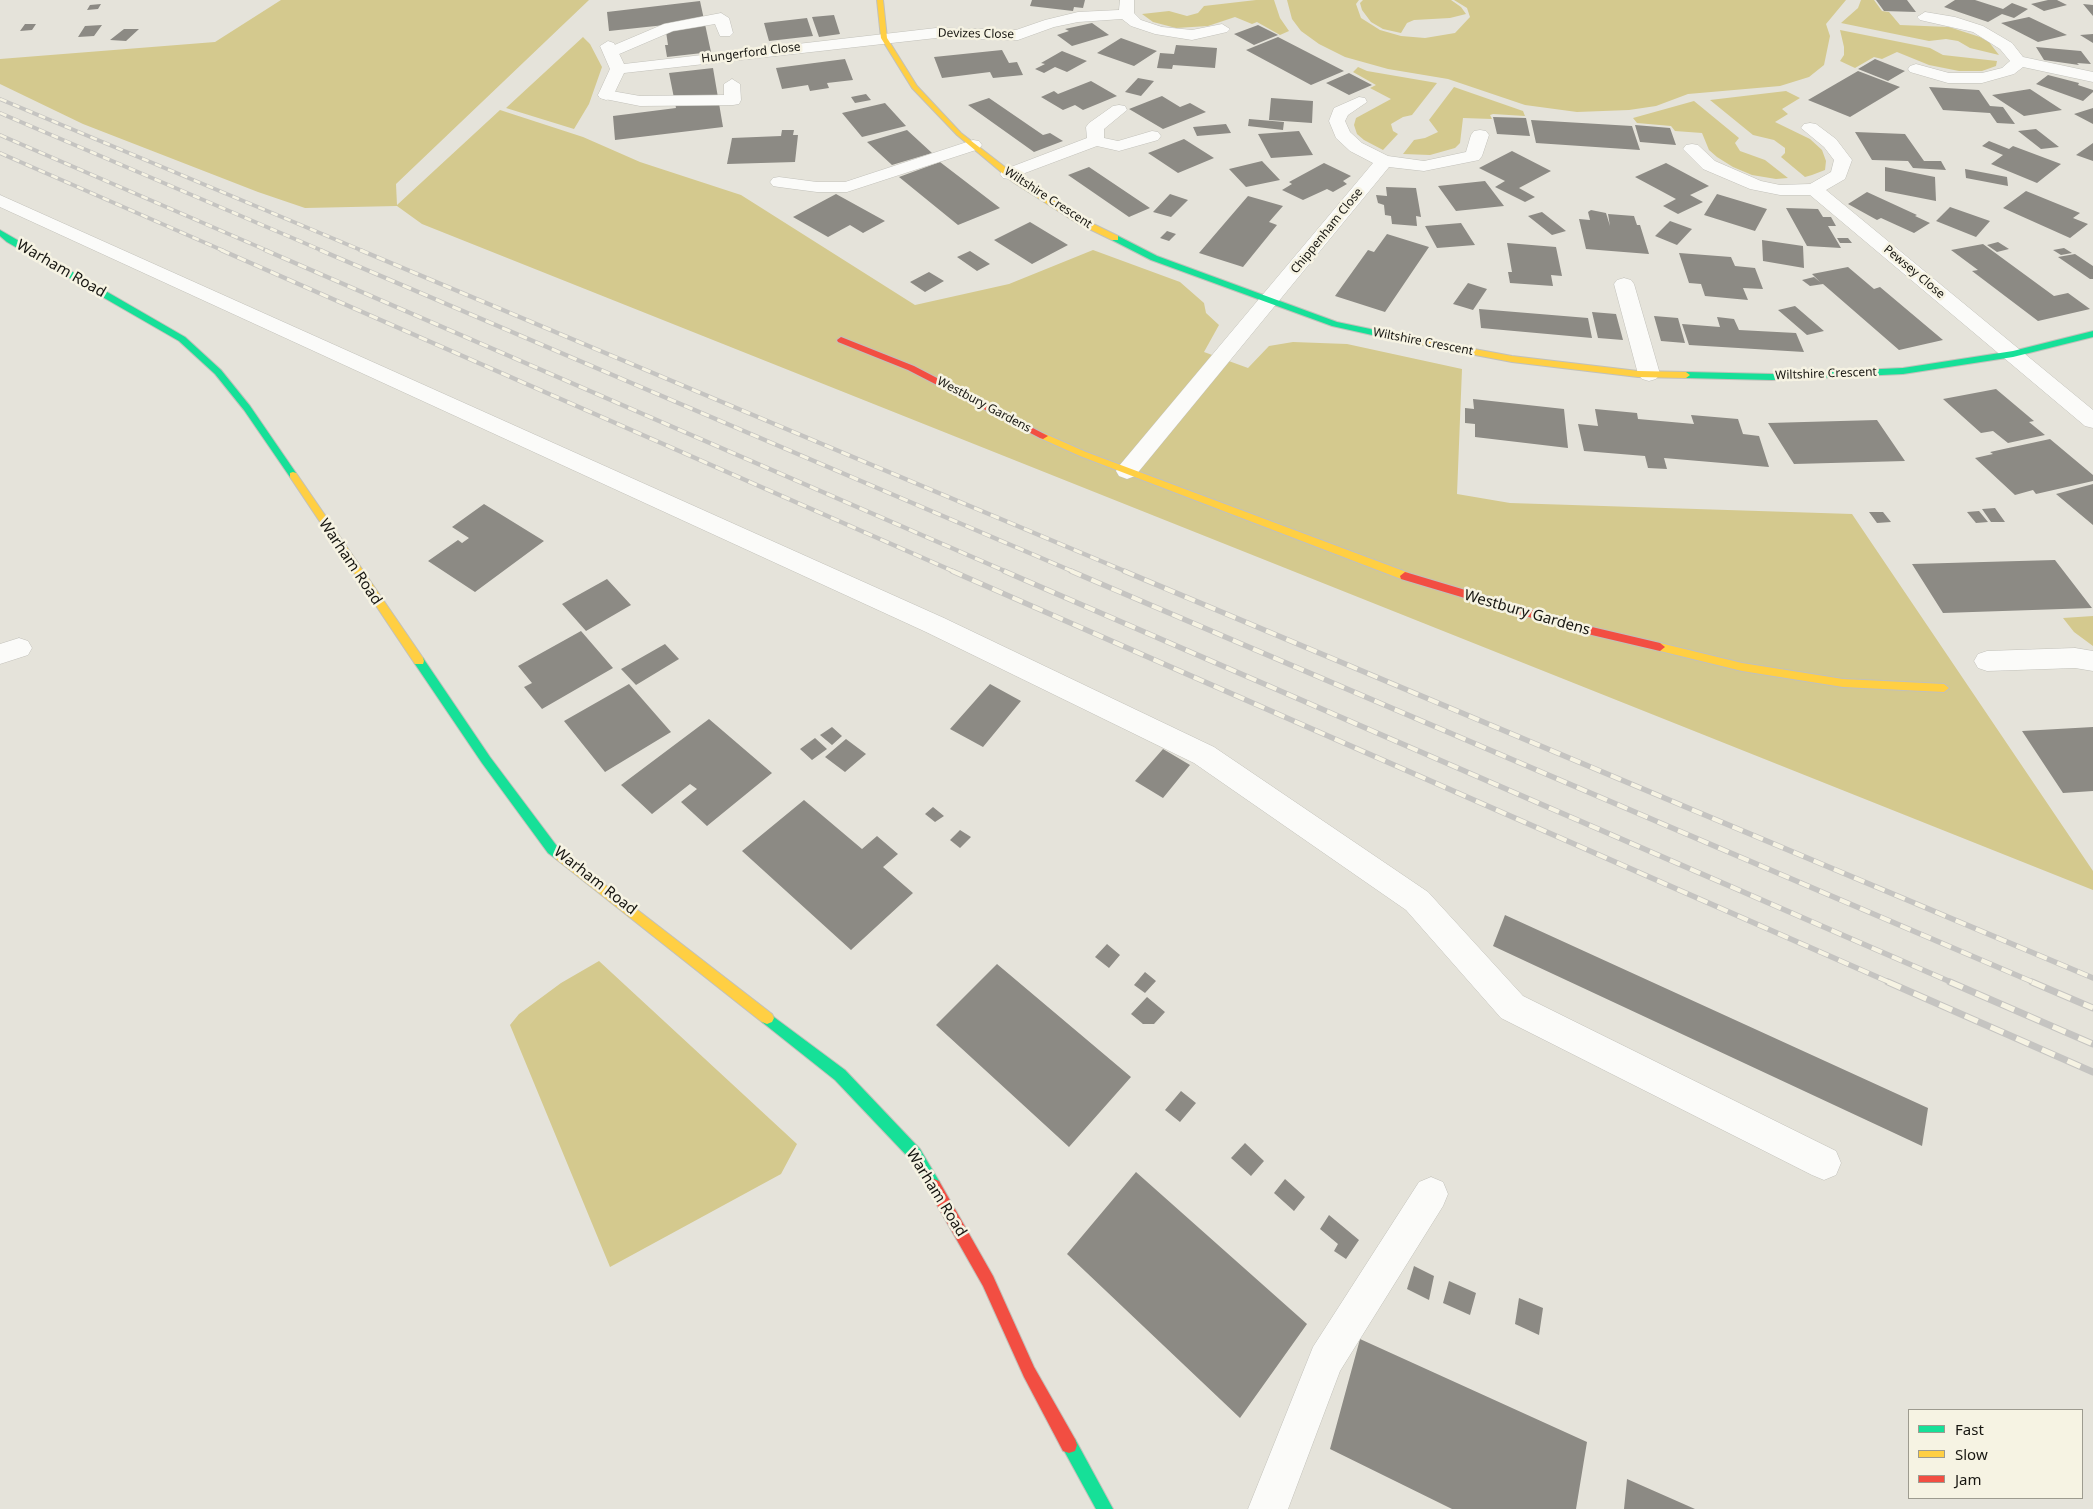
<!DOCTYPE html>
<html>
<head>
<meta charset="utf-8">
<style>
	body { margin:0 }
	#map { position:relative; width:2093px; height:1509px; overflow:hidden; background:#e5e3da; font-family:"Noto Sans",sans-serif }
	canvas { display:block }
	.legend { position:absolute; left:1908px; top:1409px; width:175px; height:90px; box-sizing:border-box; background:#f6f3e3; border:1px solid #9d9b8f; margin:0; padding:6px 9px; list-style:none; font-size:15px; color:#171611 }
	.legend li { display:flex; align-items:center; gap:10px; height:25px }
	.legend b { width:25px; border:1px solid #9d9b8f }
</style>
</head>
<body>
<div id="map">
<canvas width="2093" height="1509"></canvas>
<ul class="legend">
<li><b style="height:6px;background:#16e098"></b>Fast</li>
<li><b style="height:6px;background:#ffcf43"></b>Slow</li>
<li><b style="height:6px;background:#f24e42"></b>Jam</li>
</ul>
</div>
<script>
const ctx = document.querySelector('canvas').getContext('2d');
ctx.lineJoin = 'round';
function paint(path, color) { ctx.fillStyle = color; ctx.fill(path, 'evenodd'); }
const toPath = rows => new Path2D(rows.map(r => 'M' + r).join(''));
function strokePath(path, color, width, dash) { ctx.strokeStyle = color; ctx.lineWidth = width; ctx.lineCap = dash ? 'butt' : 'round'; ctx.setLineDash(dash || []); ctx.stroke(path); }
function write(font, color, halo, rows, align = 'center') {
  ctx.font = font + ' "Noto Sans",sans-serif'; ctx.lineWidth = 5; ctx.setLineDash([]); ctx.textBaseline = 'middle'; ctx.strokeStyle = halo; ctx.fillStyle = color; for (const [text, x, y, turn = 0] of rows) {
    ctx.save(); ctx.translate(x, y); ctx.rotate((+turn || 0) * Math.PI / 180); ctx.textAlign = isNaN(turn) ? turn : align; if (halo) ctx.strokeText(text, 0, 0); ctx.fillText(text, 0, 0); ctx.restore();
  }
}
const green = toPath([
	[281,0,589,0,396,184,397,205,500,110,583,137,640,162,741,195,915,305,1009,284,1093,250,1180,282,1204,303,1206,313,1219,325,1204,352,1248,368,1269,346,1293,342,1347,344,1462,369,1457,494,1510,503,1852,514,2093,871,2093,890,422,224,397,206,305,208,258,192,83,124,0,84,0,59,215,42],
	[1256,0,1274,0,1280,18,1289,31,1280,35,1257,22,1252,24,1235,17,1208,26,1176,28,1153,22,1142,14,1169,11,1187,16,1198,13,1204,6],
	[1287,0,1359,0,1356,4,1361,18,1380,30,1401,36,1425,38,1455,33,1470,17,1467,8,1454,0,1846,0,1826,24,1830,36,1824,65,1809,77,1780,86,1688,94,1656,106,1629,110,1577,112,1525,105,1448,79,1388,69,1345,57,1319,44,1301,31,1292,19],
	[1363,0,1451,0,1461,7,1466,14,1450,18,1414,20,1407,23,1401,33,1383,29,1371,22,1362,10,1360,3],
	[1861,0,1874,0,1882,11,1889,12,1900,25,1949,27,1980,37,1989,42,1999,55,1970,48,1958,41,1946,39,1929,41,1841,23,1858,8],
	[1840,30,1930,48,1943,55,1997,61,1996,66,1982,71,1959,71,1929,65,1897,52,1882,59,1874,57,1855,68,1840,61,1844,55,1844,47],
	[583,37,590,44,602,67,589,104,574,129,506,108],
	[1358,67,1367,71,1437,83,1412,115,1403,117,1391,124,1393,131,1398,134,1383,150,1364,140,1357,134,1354,125,1356,118,1391,99,1370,88,1376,85,1353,72],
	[1454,87,1523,111,1525,116,1493,114,1490,115,1492,119,1463,118,1460,143,1455,148,1430,155,1403,154,1414,140,1425,138,1438,132,1429,120],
	[1786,91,1800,98,1782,109,1788,114,1775,122,1810,139,1822,150,1826,161,1825,170,1812,175,1805,177,1781,157,1785,153,1785,148,1774,140,1753,135,1710,100],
	[1694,101,1739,138,1735,143,1740,151,1765,160,1788,178,1776,179,1752,175,1733,167,1717,157,1709,150,1702,133,1675,131,1671,126,1637,123,1633,118],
	[2093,616,2093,646,2074,632,2063,618],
	[599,961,797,1144,781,1174,610,1267,510,1025,519,1014,561,983]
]);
const building = toPath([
	[1032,0,1085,0,1083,8,1074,7,1073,11,1030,6],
	[1876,0,1907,0,1916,12,1884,11],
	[1955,0,1975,0,2003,9,2012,3,2028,9,2014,18,2002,14,1988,22,1944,7],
	[2048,0,2057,0,2067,5,2044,11,2031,4],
	[700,1,711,52,667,57,665,45,668,45,665,25,609,31,607,12],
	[101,4,98,9,87,10,90,5],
	[2083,4,2093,5,2093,16],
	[834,15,840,34,819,37,812,17],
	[2029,17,2067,35,2038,42,2001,23],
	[807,18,813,36,769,41,764,23],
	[1092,23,1109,35,1072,46,1057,35,1069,31,1065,29],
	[25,24,36,24,32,30,20,31],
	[102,25,94,36,78,37,85,26],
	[1258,25,1278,35,1254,45,1234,34],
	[124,29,139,29,126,41,110,40],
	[2093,34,2093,43,2080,35],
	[1278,37,1344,71,1311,85,1246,50],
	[1121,38,1157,51,1134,66,1097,53],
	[1176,45,1217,48,1215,68,1173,65,1172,69,1157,68,1160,53,1174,54],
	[2036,47,2081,51,2091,64,2077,63,2079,65,2044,60],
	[1002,50,1009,63,1017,62,1023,75,993,78,990,72,942,78,934,57],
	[1062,51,1087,61,1067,72,1055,67,1044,73,1035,69,1045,64,1041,63],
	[845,59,853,80,827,83,829,88,810,91,808,85,782,89,776,68],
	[1875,59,1905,71,1888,81,1858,69],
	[713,68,723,127,615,140,613,116,676,108,669,73],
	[1858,71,1900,87,1850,117,1808,100],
	[1349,73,1372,85,1349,95,1326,83],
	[2048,75,2079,83,2078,85,2093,90,2093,92,2083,101,2036,84],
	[1138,78,1154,81,1141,96,1125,92],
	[1091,81,1117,96,1083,110,1075,105,1063,110,1041,97,1054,91,1058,94],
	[1929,87,1979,90,1990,106,2003,107,2015,124,1997,123,1990,113,1943,110],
	[2030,89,2062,110,2024,116,1992,95],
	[866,94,871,100,855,103,851,97],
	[1162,96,1180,107,1190,103,1206,112,1163,129,1129,109],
	[989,98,1043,135,1050,133,1063,141,1034,152,968,105],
	[1271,98,1313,101,1312,123,1269,120],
	[885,103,906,126,862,137,842,113],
	[2093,108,2093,124,2074,114],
	[1493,117,1526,118,1530,136,1497,134],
	[1249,119,1284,122,1283,130,1248,126],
	[1531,120,1632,126,1640,150,1536,143],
	[1226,124,1231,133,1197,136,1193,127],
	[1635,125,1670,128,1676,145,1640,142],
	[2036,129,2059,147,2041,149,2018,131],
	[782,130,794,130,793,135,798,135,795,162,727,164,732,138,781,136],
	[907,130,932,153,892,165,867,142],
	[1299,131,1313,155,1271,158,1258,134],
	[1855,132,1905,134,1924,161,1941,161,1946,170,1913,168,1908,161,1872,160],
	[1184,139,1214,158,1178,173,1148,153],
	[1989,141,2009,149,2013,146,2061,164,2037,183,1991,164,2003,155,1982,146],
	[2093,143,2093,161,2076,155],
	[1512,151,1551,171,1519,188,1535,197,1525,202,1495,187,1505,181,1479,168],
	[1262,161,1280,180,1246,187,1229,169],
	[940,162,1000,208,958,225,899,177],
	[1324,163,1351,176,1343,181,1347,184,1333,192,1327,189,1303,200,1282,190,1292,184,1289,182],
	[1666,163,1709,186,1690,195,1703,202,1678,214,1663,206,1676,199,1635,177],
	[1089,167,1150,208,1129,217,1068,175],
	[1885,167,1935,177,1936,201,1885,191],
	[1965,169,2007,177,2008,186,1966,178],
	[1485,181,1504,206,1456,211,1438,186],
	[1386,187,1416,188,1421,217,1416,216,1417,226,1392,224,1391,216,1385,215,1384,205,1378,203,1376,195,1387,196],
	[2026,191,2080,213,2073,218,2088,224,2070,238,2003,208],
	[1867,192,1917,215,1915,216,1930,223,1914,233,1881,218,1877,220,1848,204],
	[836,194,885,221,863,233,850,225,828,237,793,217],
	[1170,194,1188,200,1171,217,1153,212],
	[1717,194,1767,209,1755,231,1704,215],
	[1248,196,1283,206,1269,222,1277,225,1243,267,1199,253],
	[1950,207,1990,221,1976,237,1936,221],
	[1786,208,1818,209,1823,217,1831,217,1836,226,1828,226,1841,248,1807,246],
	[1591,210,1606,213,1610,226,1608,214,1634,216,1637,225,1640,225,1649,254,1586,249,1579,219,1590,220,1588,212],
	[1542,212,1566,231,1552,235,1528,216],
	[1670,221,1692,229,1677,245,1655,236],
	[1030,222,1068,245,1032,264,994,240],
	[1461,223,1475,245,1437,248,1425,226],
	[1167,231,1176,234,1169,241,1160,238],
	[1387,234,1429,247,1385,312,1335,296,1368,250,1374,252],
	[1837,238,1848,238,1852,243,1840,243],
	[1762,240,1803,246,1804,268,1763,261],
	[1998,242,2009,249,1997,252,1987,245],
	[1507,243,1556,247,1562,276,1551,275,1553,286,1510,283,1508,272,1512,272],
	[1983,244,2054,296,2068,293,2090,309,2038,321,1972,271,1978,270,1951,250],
	[2064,248,2072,253,2061,255,2053,250],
	[970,251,990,264,977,271,957,257],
	[1679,253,1731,257,1735,266,1755,268,1763,289,1743,288,1748,300,1705,296,1701,284,1689,283],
	[2075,254,2093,266,2093,279,2090,279,2058,257],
	[1848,267,1874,289,1880,287,1943,340,1899,350,1823,284,1810,286,1802,280,1814,277,1820,282,1812,274],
	[929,272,944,281,925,292,910,282],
	[1468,283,1487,289,1473,310,1453,304],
	[1795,306,1824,331,1807,335,1778,310],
	[1479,309,1588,318,1592,338,1481,328],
	[1592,312,1616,314,1623,340,1598,338],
	[1654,316,1678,318,1685,343,1661,341],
	[1717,317,1734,319,1739,330,1796,333,1804,352,1689,345,1682,324,1720,327],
	[1996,389,2034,421,2029,422,2045,435,2008,443,1993,431,1981,433,1943,399],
	[1473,399,1564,409,1568,448,1475,437,1475,424,1465,423,1465,408,1474,409],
	[1595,409,1637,413,1638,419,1694,424,1691,415,1738,419,1743,434,1759,436,1769,467,1664,458,1667,469,1648,468,1645,456,1584,451,1578,424,1598,426],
	[1877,420,1905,461,1794,464,1768,423],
	[2050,439,2093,475,2093,481,2036,494,2033,490,2015,495,1975,458,1993,454,1990,452],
	[2093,484,2093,525,2056,494],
	[484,504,544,541,475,592,428,561,458,540,462,543,469,538,452,527],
	[1995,508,2005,522,1991,522,1982,509],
	[1979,511,1988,522,1976,523,1967,512],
	[1869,512,1883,512,1891,522,1877,523],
	[2055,560,2092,608,1943,613,1912,564],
	[607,579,631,605,586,631,562,604],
	[581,631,613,668,542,709,524,687,532,683,518,666],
	[665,644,679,659,636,685,621,669],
	[629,684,671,732,605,772,564,721],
	[990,684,1021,701,983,747,950,729],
	[709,719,772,773,707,826,681,802,697,789,690,784,652,814,621,785],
	[832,727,842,736,832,745,820,735],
	[2093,727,2093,791,2063,793,2022,731],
	[815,738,827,749,812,760,800,749],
	[846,739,866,754,845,772,825,757],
	[1163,749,1190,765,1163,798,1135,781],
	[804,800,862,849,877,836,898,854,883,867,913,893,851,950,742,851],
	[933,807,944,816,935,822,925,814],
	[960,830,971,837,960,848,950,840],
	[1505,915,1928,1108,1922,1146,1493,946],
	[1107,944,1120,955,1109,968,1095,957],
	[997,964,1131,1077,1069,1147,936,1025],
	[1145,972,1156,981,1145,993,1134,985],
	[1147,997,1165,1012,1154,1024,1143,1024,1131,1014],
	[1181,1091,1196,1103,1180,1122,1165,1110],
	[1245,1143,1264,1161,1251,1176,1231,1158],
	[1136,1172,1307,1324,1240,1418,1067,1254],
	[1285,1179,1305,1197,1294,1211,1274,1193],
	[1329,1215,1359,1240,1346,1259,1334,1251,1338,1244,1320,1229],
	[1414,1266,1434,1276,1429,1300,1407,1289],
	[1449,1281,1476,1293,1470,1315,1443,1303],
	[1519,1298,1543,1308,1539,1335,1515,1324],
	[1360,1339,1587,1442,1576,1509,1452,1509,1330,1449],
	[1627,1479,1695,1509,1624,1509]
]);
const lane = toPath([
	[721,13,729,18,733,33,730,36,720,36,715,24,673,31,617,55,611,57,603,52,605,49,664,24,721,13],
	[732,79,740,84,741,100,739,104,733,105,640,106,600,98,598,95,600,92,606,90,640,96,724,95,724,84,732,79],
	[1119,105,1125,106,1127,110,1104,129,1104,138,1118,141,1152,131,1158,132,1161,136,1158,140,1119,151,1097,146,1009,179,1003,178,1000,174,1003,170,1087,138,1086,127,1089,123,1113,106,1119,105],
	[973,140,979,141,982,145,979,149,847,192,817,192,779,187,773,186,770,182,773,178,779,177,817,182,845,182,973,140],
	[0,195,944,618,1214,747,1428,892,1523,996,1836,1151,1841,1163,1836,1175,1824,1180,1812,1175,1501,1018,1406,910,1194,763,926,632,0,207,0,195],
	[1624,278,1631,280,1634,284,1660,374,1656,379,1649,381,1642,379,1638,374,1614,284,1617,280,1624,278],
	[19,638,28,641,32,648,28,655,0,664,0,644,19,638],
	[2075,648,2093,651,2093,671,2075,668,1987,671,1978,668,1974,661,1978,654,1987,651,2075,648],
	[1431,1177,1443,1182,1448,1194,1443,1206,1340,1371,1288,1509,1248,1509,1313,1347,1419,1182,1431,1177]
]);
const street = toPath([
	[1120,0,1134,0,1134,13,1141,20,1162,27,1192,30,1222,24,1230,29,1227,32,1192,40,1155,34,1131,26,1122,19,1078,22,1054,27,1018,40,936,38,624,73,612,98,606,100,600,98,598,95,610,69,600,46,608,41,614,43,624,64,936,28,1016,30,1045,20,1078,12,1119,10,1120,0],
	[1925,12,1955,17,1983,26,2012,43,2023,57,2093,72,2093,82,2023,67,2014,74,1982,83,1948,83,1910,72,1908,69,1910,66,1916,64,1949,73,1982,73,2002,68,2010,61,2000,49,1973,32,1920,20,1917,17,1925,12],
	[1359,97,1365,98,1367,102,1348,115,1345,121,1350,132,1362,143,1388,156,1424,161,1466,152,1471,135,1474,131,1480,130,1486,131,1489,135,1482,156,1479,160,1424,171,1389,167,1135,476,1127,479,1119,476,1116,471,1119,466,1373,163,1350,151,1336,138,1329,121,1334,108,1359,97],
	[1810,123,1816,124,1836,139,1852,160,1845,179,1826,190,2093,410,2093,428,2085,426,1810,195,1780,195,1750,189,1703,169,1683,149,1686,145,1692,144,1698,145,1715,161,1761,181,1780,185,1810,184,1831,172,1834,160,1824,147,1801,128,1804,124,1810,123]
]);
const fast = toPath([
	[0,230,185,337,221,370,250,406,296,473,296,477,290,477,244,410,215,374,179,341,7,242,0,236,0,230],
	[1112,236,1118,236,1157,256,1337,322,1399,335,1403,338,1399,341,1332,326,1151,260,1112,240,1112,236],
	[2093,331,2093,337,2013,357,1903,374,1772,380,1686,378,1682,375,1686,372,1772,374,1903,368,2013,351,2093,331],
	[419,657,423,658,490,757,556,845,564,851,566,855,564,859,560,860,556,859,548,853,482,763,415,664,414,661,419,657],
	[767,1012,845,1070,920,1149,939,1181,941,1186,939,1191,934,1193,929,1191,910,1159,835,1080,762,1022,760,1018,762,1014,767,1012],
	[1069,1437,1075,1439,1113,1509,1096,1509,1061,1445,1063,1439,1069,1437]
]);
const slow = toPath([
	[877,0,883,0,887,38,917,86,961,133,1019,178,1083,219,1118,236,1118,240,1112,240,1077,223,1013,182,957,135,912,88,881,38,877,0],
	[1399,335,1512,356,1638,371,1686,372,1690,375,1686,378,1638,377,1512,362,1396,340,1395,338,1399,335],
	[1043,433,1086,452,1409,573,1410,576,1405,580,1401,579,1080,456,1040,438,1038,436,1043,433],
	[293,472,296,473,423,658,424,661,423,664,415,664,290,477,290,473,293,472],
	[1660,643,1742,663,1843,679,1944,684,1949,688,1944,692,1843,687,1742,671,1656,650,1655,647,1656,644,1660,643],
	[560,850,772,1014,774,1018,772,1022,767,1024,762,1022,556,859,554,855,556,851,560,850]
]);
const jam = toPath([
	[841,337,914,366,1048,436,1043,439,1040,438,908,370,838,342,837,340,841,337],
	[1405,572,1579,624,1660,643,1665,647,1660,651,1579,632,1401,579,1400,576,1405,572],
	[934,1179,939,1181,993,1276,1034,1367,1075,1439,1077,1445,1075,1451,1069,1453,1063,1451,1024,1377,983,1286,929,1191,927,1186,929,1181,934,1179]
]);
const railFar3 = toPath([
	[0,99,363,251],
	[0,113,323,251],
	[0,135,268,251],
	[0,153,224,251]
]);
const railFar2 = toPath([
	[221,250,955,572],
	[265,250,1007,572],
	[320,250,1074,572],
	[360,250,1127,572]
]);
const railFar1 = toPath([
	[952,571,1891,983],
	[1004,571,1953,983],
	[1071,571,2035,983],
	[1124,571,2093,978]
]);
const rail = toPath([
	[1888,982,2093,1072],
	[1950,982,2093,1044],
	[2032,982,2093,1008]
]);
const farStreetnames = [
	["Devizes Close",976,34,1],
	["Hungerford Close",751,53,-7],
	["Wiltshire Crescent",1048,198,33],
	["Chippenham Close",1327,231,-51],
	["Pewsey Close",1914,272,40],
	["Wiltshire Crescent",1423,342,11],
	["Wiltshire Crescent",1826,374,-2],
	["Westbury Gardens",984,405,28]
];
const streetNames = [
	["Warham Road",61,269,30],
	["Warham Road",350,562,56],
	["Westbury Gardens",1527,613,16],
	["Warham Road",595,881,38],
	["Warham Road",936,1193,58]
];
paint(green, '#d4c98e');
paint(building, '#8c8a84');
strokePath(lane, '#c2c1ba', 1);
strokePath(street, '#c2c1ba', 1);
strokePath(fast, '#c2c1ba', 2);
strokePath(slow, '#c2c1ba', 2);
strokePath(jam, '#c2c1ba', 2);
paint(lane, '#fbfbf9');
paint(street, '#fbfbf9');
paint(fast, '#16e098');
paint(slow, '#ffcf43');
paint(jam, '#f24e42');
strokePath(railFar3, '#c5c4c1', 4);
strokePath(railFar2, '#c5c4c1', 4.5);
strokePath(railFar1, '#c5c4c1', 5.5);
strokePath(rail, '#c5c4c1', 7);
strokePath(railFar3, '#f6f3e3', 2.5, [7]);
strokePath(railFar2, '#f6f3e3', 3, [9]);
strokePath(railFar1, '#f6f3e3', 4, [11]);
strokePath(rail, '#f6f3e3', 5, [14]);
write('12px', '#171611', '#f6f3e3', farStreetnames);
write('15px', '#171611', '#f6f3e3', streetNames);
</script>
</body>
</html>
